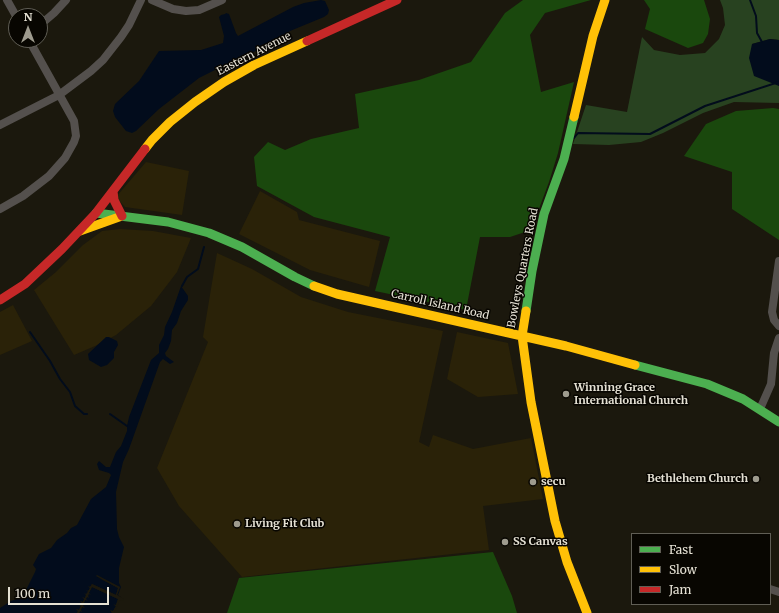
<!DOCTYPE html>
<html>
<head>
<meta charset="utf-8">
<style>
	body { margin:0 }
	#map { position:relative; width:779px; height:613px; overflow:hidden; background:#1b180d; font-family:Merriweather,serif }
	canvas { display:block }
	.legend { position:absolute; left:631px; top:533px; width:140px; height:72px; box-sizing:border-box; background:#080601; border:1px solid #605e55; margin:0; padding:5px 7px; list-style:none; font-size:12px; color:#e5e1d4 }
	.legend li { display:flex; align-items:center; gap:8px; height:20px }
	.legend b { width:20px; border:1px solid #605e55 }
	.north { position:absolute; left:8px; top:8px; width:40px; height:40px; box-sizing:border-box; background:#080601; border:1px solid #605e55; border-radius:50%; rotate:0deg; font-size:11px; font-weight:700; line-height:16px; text-align:center; color:#e5e1d4 }
	.north::after { content:''; display:block; margin:auto; width:14px; height:18px; background:#9e9b8e; clip-path:polygon(50% 0,100% 100%,50% 72%,0 100%) }
	.scale { position:absolute; left:8px; top:587px; width:101px; height:18px; box-sizing:border-box; border:2px solid #e5e1d4; border-top:0; padding-left:5px; font-size:12px; line-height:14px; white-space:nowrap; color:#e5e1d4; -webkit-text-stroke:3px #080601; paint-order:stroke }
</style>
</head>
<body>
<div id="map">
<canvas width="779" height="613"></canvas>
<ul class="legend">
<li><b style="height:5px;background:#4caf50"></b>Fast</li>
<li><b style="height:5px;background:#ffc107"></b>Slow</li>
<li><b style="height:5px;background:#c62828"></b>Jam</li>
</ul>
<div class="north">N</div>
<div class="scale">100 m</div>
</div>
<script>
const ctx = document.querySelector('canvas').getContext('2d');
ctx.lineJoin = 'round';
function paint(path, color) { ctx.fillStyle = color; ctx.fill(path, 'evenodd'); }
const toPath = rows => new Path2D(rows.map(r => 'M' + r).join(''));
function strokePath(path, color, width, dash) { ctx.strokeStyle = color; ctx.lineWidth = width; ctx.lineCap = dash ? 'butt' : 'round'; ctx.setLineDash(dash || []); ctx.stroke(path); }
function write(font, color, halo, rows, align = 'center') {
  ctx.font = font + ' Merriweather,serif'; ctx.lineWidth = 3; ctx.setLineDash([]); ctx.textBaseline = 'middle'; ctx.strokeStyle = halo; ctx.fillStyle = color; for (const [text, x, y, turn = 0] of rows) {
    ctx.save(); ctx.translate(x, y); ctx.rotate((+turn || 0) * Math.PI / 180); ctx.textAlign = isNaN(turn) ? turn : align; if (halo) ctx.strokeText(text, 0, 0); ctx.fillText(text, 0, 0); ctx.restore();
  }
}
const built = toPath([
	[146,162,189,171,182,215,125,207,116,197],
	[260,191,297,212,299,220,380,241,369,287,310,270,239,234],
	[120,229,153,231,191,238,177,272,151,306,116,335,95,346,74,355,34,290,56,272,83,245,102,231],
	[217,253,252,269,301,297,348,312,443,331,419,442,429,447,433,435,473,449,531,438,543,499,483,506,489,550,242,577,179,506,157,468,208,342,203,337],
	[13,305,32,341,0,355,0,312],
	[457,332,508,343,518,394,478,397,447,379]
]);
const green = toPath([
	[720,0,779,0,779,40,770,39,752,44,779,86,779,103,734,102,703,113,663,133,641,142,609,145,573,144,586,105,627,112,642,37,654,50,680,55,705,53,719,39,725,25,723,8]
]);
const forest = toPath([
	[523,0,591,0,545,13,530,35,541,92,574,82,558,153,549,182,531,230,510,237,480,237,466,310,375,291,390,237,314,217,257,186,254,157,268,142,285,150,311,139,359,128,355,94,419,80,471,62,505,13],
	[644,0,704,0,710,19,708,34,703,43,688,48,645,29,650,9],
	[773,108,779,109,779,240,732,209,732,172,684,156,706,124,736,111],
	[493,552,512,596,517,613,227,613,239,578]
]);
const water = toPath([
	[321,0,325,1,329,10,328,14,324,17,290,31,279,38,262,45,258,50,237,60,223,66,199,78,159,109,136,131,132,133,126,131,115,117,113,111,115,104,139,81,159,51,201,50,223,43,224,36,219,17,221,15,225,14,226,13,229,14,236,33,238,36,293,7,304,3],
	[770,39,779,40,779,86,754,76,749,58,752,44],
	[181,286,188,296,188,300,181,311,177,323,172,330,171,341,168,349,165,353,166,356,174,362,170,364,163,359,160,362,129,449,123,462,116,492,117,529,119,537,124,547,119,568,119,583,121,587,118,595,122,598,117,595,120,587,97,577,118,588,116,595,92,584,90,587,88,586,90,588,86,595,84,594,86,595,83,602,80,601,82,603,81,606,79,605,81,606,79,610,76,609,78,611,77,613,0,613,0,608,11,601,20,598,25,592,35,572,36,569,33,565,39,554,51,548,57,540,67,533,71,528,77,525,91,499,106,487,111,475,109,473,99,470,97,464,99,461,106,467,110,467,116,452,121,446,127,431,127,426,129,417,151,360,159,353,159,345,164,335,165,327,172,312],
	[106,337,109,337,117,341,118,345,114,352,114,358,107,365,101,367,89,360,88,354],
	[92,587,118,599,116,605,114,605,116,606,113,611,111,611,112,613,79,613,82,607,85,608,82,606,87,597,89,597,87,596]
]);
const pier = toPath([
	[97,575,120,587,117,595,124,599,123,601,120,600,114,613,112,613,110,610,113,611,116,606,113,604,116,605,118,599,92,587,89,593,91,595,89,594,88,596,89,598,87,597,86,599,88,601,85,600,84,603,85,605,84,604,83,606,85,608,82,607,81,610,82,612,80,611,79,613,77,613,78,611,76,609,79,610,81,606,79,605,81,605,82,603,80,601,83,602,84,599,82,597,85,598,86,595,84,593,86,594,88,592,86,590,88,591,90,588,88,586,90,587,92,584,116,595,118,588,96,576]
]);
const stream = toPath([
	[750,0,756,16,757,33,762,42],
	[574,138,578,133,650,134,705,106,779,82],
	[182,286,187,277,198,269,204,247],
	[30,332,50,361,60,379,70,392,75,406,84,414,87,414],
	[110,414,127,426]
]);
const street = toPath([
	[7,0,16,16],
	[152,0,173,9,186,11,199,10,222,0],
	[40,25,54,13,66,0],
	[0,125,59,95,91,71,103,60,121,37,129,25,141,0],
	[0,209,23,196,49,176,65,158,74,142,76,136,74,121,29,40],
	[779,261,772,312,774,320,779,326],
	[760,409,771,384,774,353,779,338],
	[770,589,779,592]
]);
const fast = toPath([
	[96,213,168,222,209,233,242,247,295,277,314,286],
	[526,311,532,271,544,214,564,159,574,117],
	[635,365,707,384,743,399,779,422]
]);
const slow = toPath([
	[574,117,593,36,605,0],
	[145,149,152,140,170,122,195,102,224,82,254,65,307,41],
	[80,231,119,217],
	[314,286,337,294,566,346,635,365],
	[526,311,522,336,531,402,555,521,567,562,587,613]
]);
const jam = toPath([
	[307,41,397,0],
	[113,191,114,200,122,216],
	[0,300,25,284,62,249,96,213,145,149]
]);
const markers = [
	[566,394,4,"#9e9b8e"],
	[756,479,4,"#9e9b8e"],
	[533,482,4,"#9e9b8e"],
	[237,524,4,"#9e9b8e"],
	[505,542,4,"#9e9b8e"]
];
const streetNames = [
	["Eastern Avenue",254,54,-27],
	["Bowleys Quarters Road",523,268,-79],
	["Carroll Island Road",440,305,13]
];
const poiNames = [
	["Winning Grace",574,388],
	["International Church",574,401],
	["Bethlehem Church",748,479,"right"],
	["secu",541,482],
	["Living Fit Club",245,524],
	["SS Canvas",513,542]
];
paint(built, '#2a2208');
paint(green, '#284220');
paint(forest, '#1a480d');
paint(water, '#020c1c');
paint(pier, '#1b180d');
strokePath(stream, '#020c1c', 2);
strokePath(street, '#54504d', 8);
strokePath(fast, '#4caf50', 9);
strokePath(slow, '#ffc107', 9);
strokePath(jam, '#c62828', 9);
for (const [x, y, r, color] of markers) { const dot = new Path2D(); dot.arc(x, y, r, 0, 2 * Math.PI); ctx.fillStyle = color; ctx.fill(dot); strokePath(dot, '#080601', 1.5); }
write('11px', '#e5e1d4', '#080601', streetNames);
write('bold 11px', '#e5e1d4', '#080601', poiNames, 'left');
</script>
</body>
</html>
